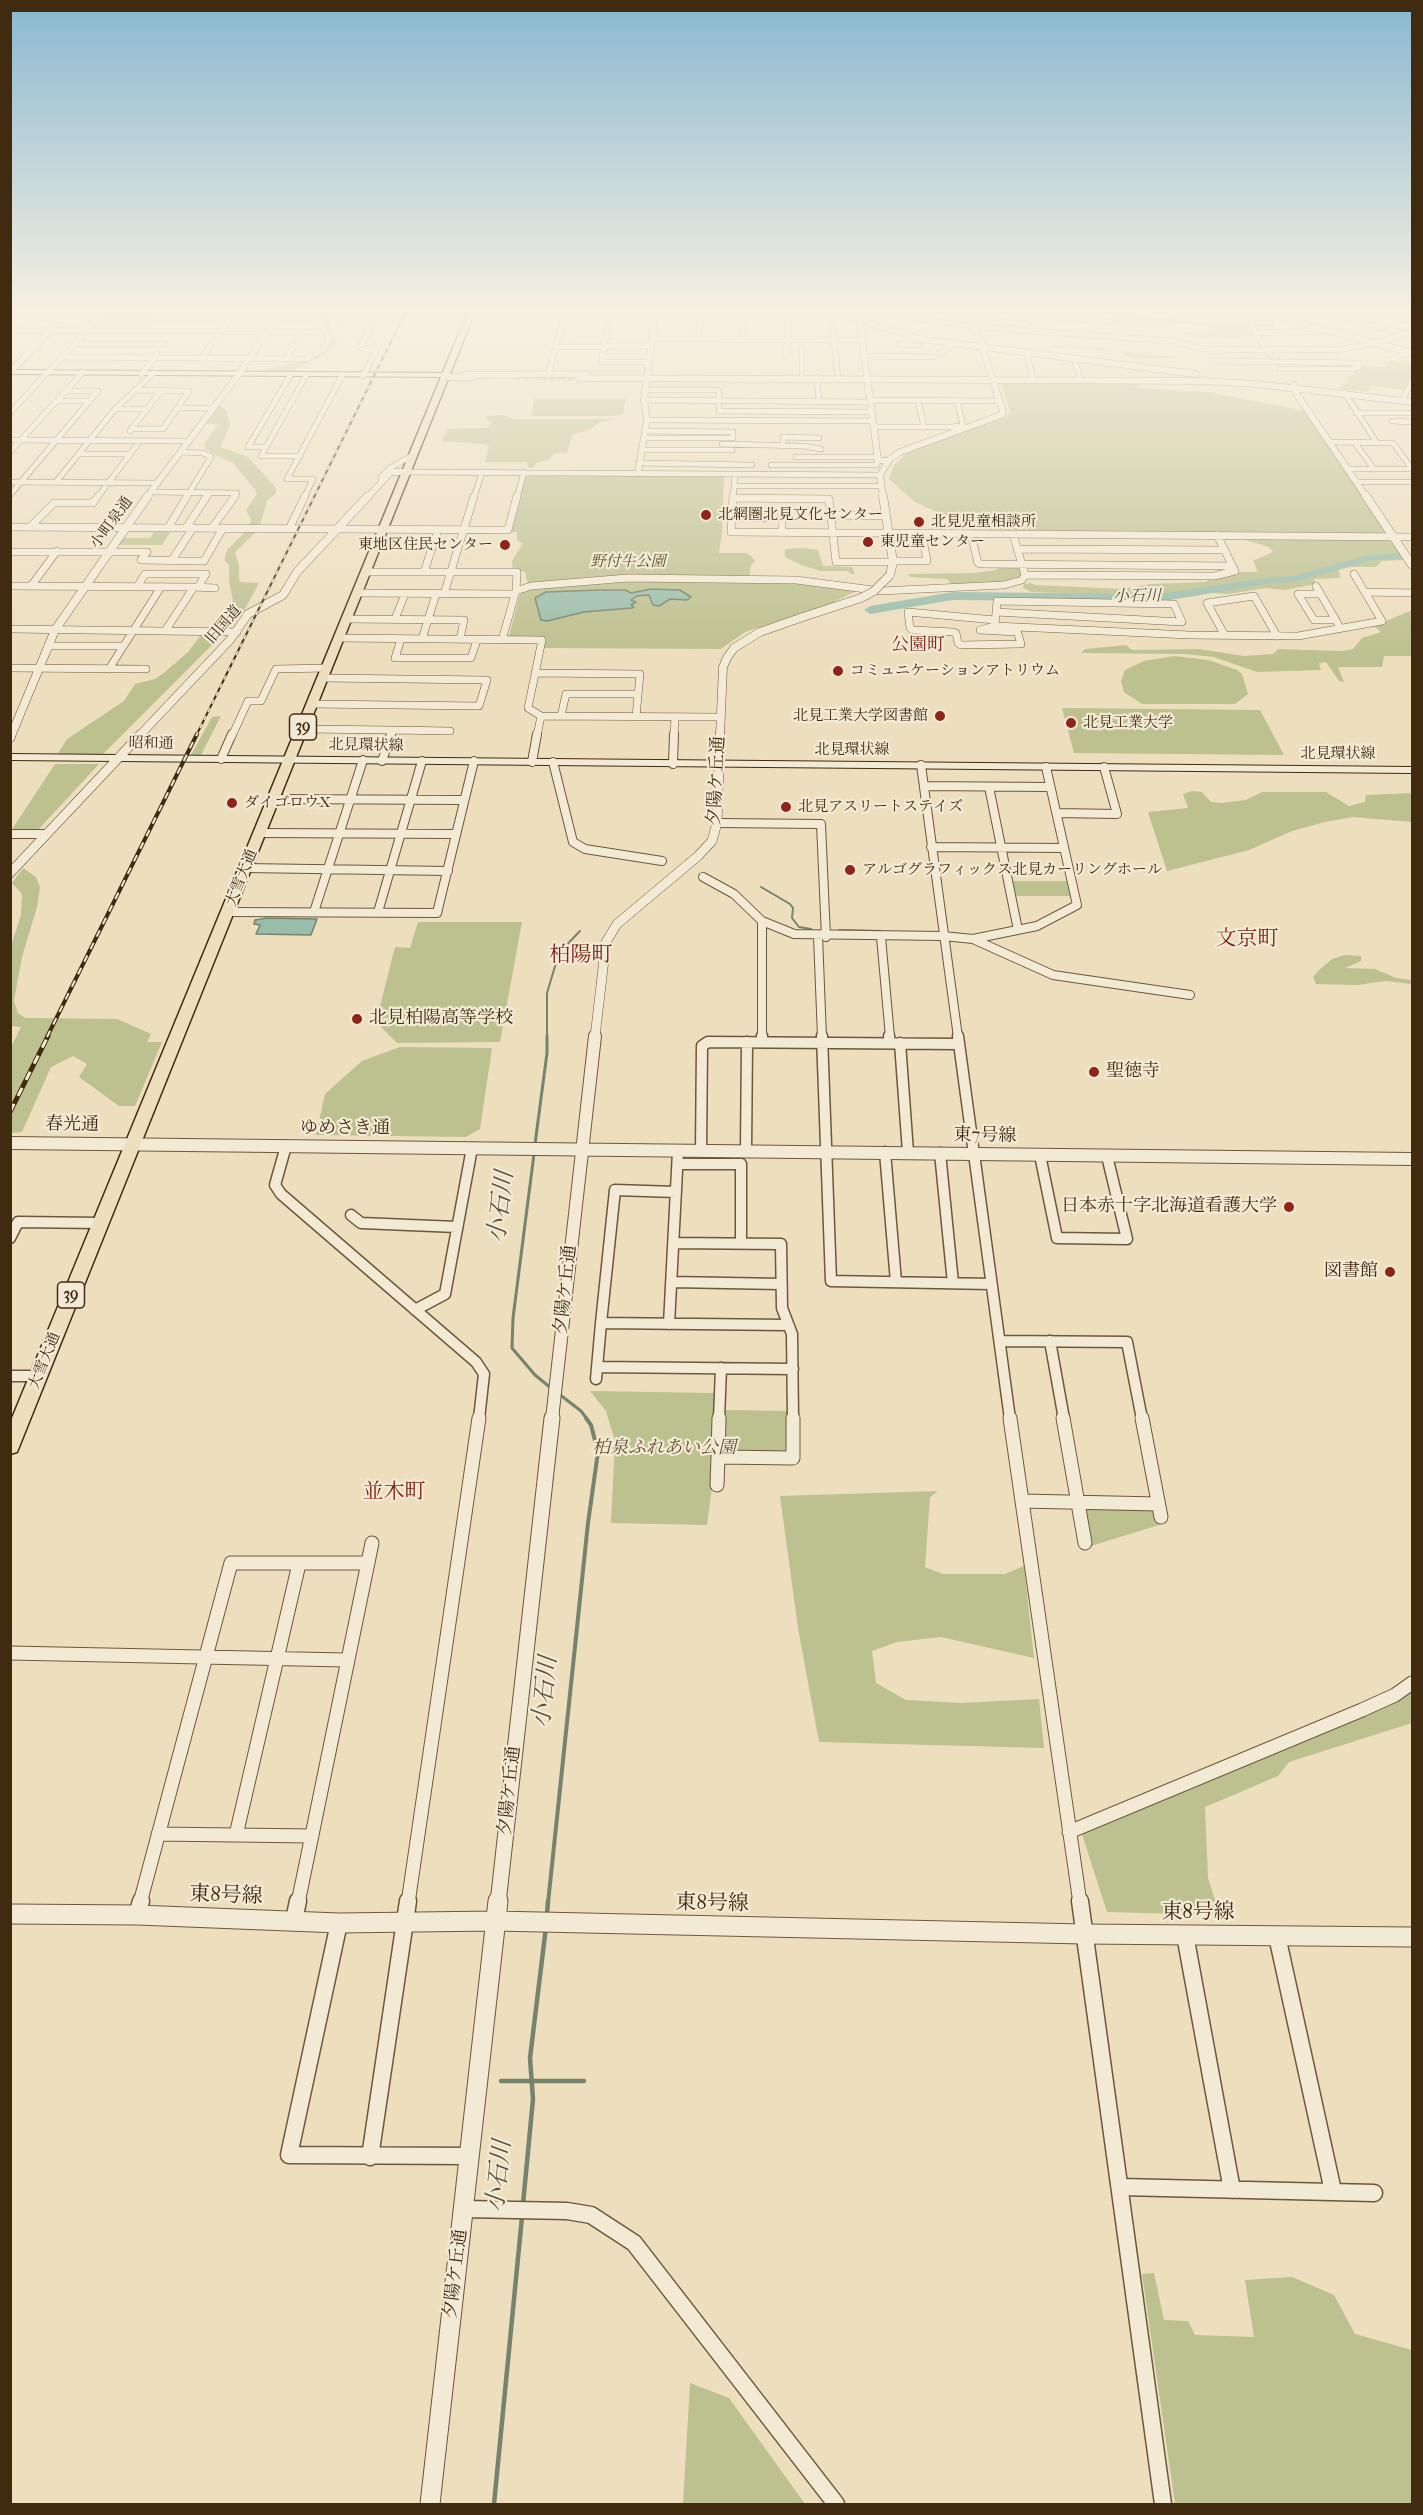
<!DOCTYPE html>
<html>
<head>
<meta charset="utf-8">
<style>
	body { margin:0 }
	#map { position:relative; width:1423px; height:2515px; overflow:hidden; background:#eddebe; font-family:"IM FELL French Canon",serif }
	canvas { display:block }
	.frame { position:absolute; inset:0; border:12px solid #412b10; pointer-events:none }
</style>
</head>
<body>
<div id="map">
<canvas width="1423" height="2515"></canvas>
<div class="frame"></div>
</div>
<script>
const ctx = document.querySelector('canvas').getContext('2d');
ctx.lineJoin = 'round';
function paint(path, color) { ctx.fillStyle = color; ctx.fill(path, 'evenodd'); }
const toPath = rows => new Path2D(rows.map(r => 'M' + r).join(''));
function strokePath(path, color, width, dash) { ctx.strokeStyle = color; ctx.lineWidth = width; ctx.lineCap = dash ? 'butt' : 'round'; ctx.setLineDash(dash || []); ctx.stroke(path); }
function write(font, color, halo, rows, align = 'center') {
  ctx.font = font + ' "IM FELL French Canon","Noto Serif JP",serif'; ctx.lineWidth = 4.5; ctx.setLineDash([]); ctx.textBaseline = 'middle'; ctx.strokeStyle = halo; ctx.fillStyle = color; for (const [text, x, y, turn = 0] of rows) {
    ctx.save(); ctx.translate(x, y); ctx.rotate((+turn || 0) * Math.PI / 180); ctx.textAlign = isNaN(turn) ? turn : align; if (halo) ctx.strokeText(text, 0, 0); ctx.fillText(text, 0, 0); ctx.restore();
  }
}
const green = toPath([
	[111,309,148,309,145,313,159,313,145,330,92,330],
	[315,309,321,309,327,318,337,340,335,345,321,357,302,365,293,372,254,372,311,359,324,350,331,340],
	[1112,312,1161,318,1174,316,1176,321,1247,324,1253,336,1204,339,1184,334,1187,331,1204,333,1211,329,1206,325,1167,324,1171,327,1119,327],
	[1055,345,1104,347,1140,354,1187,358,1130,358,1118,351,1052,347],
	[1386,361,1412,363,1412,376,1403,390,1369,385,1371,387,1367,392,1338,389,1348,380,1344,378,1351,376,1355,370,1364,366,1386,367],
	[1008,382,1136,383,1139,388,1207,392,1306,411,1388,535,970,531,971,528,915,502,889,479,894,465,906,454,929,444,1006,417,1010,412,1001,384],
	[534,399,626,399,623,414,615,416,532,416],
	[218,405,226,410,230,424,221,447,248,457,276,488,276,493,267,501,259,528,248,528,251,520,246,510,257,494,256,491,233,463,215,455,204,448,205,443,218,425,206,423],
	[503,415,514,419,620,419,599,422,591,429,572,435,567,453,556,453,549,459,536,463,534,467,528,468,527,462,485,462,489,446,483,444,442,441,448,429,487,428,492,422,487,420,486,416],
	[526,474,724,477,722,532,719,553,746,553,751,556,755,561,751,565,749,578,858,590,830,604,745,632,721,649,544,648,546,637,512,637,509,636,520,594,532,588,528,584,525,572,513,571,512,561,523,543,517,541,517,532,510,532],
	[157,528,173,528,162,545,112,545,117,538,150,538],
	[246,531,257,531,235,552,239,566,239,579,240,582,259,583,244,611,238,615,230,629,212,629,224,616,233,600,229,581,229,565,225,561,225,555,228,549],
	[1243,537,1384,538,1395,543,1405,560,1382,561,1376,567,1349,567,1339,570,1340,578,1314,579,1316,584,1284,590,1265,588,1229,594,1193,592,1126,595,1031,592,1023,588,1024,584,1030,583,1036,585,1121,589,1151,584,1206,582,1209,579,1239,572,1258,572,1253,561,1273,552,1269,547,1245,540],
	[804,548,818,550,823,566,852,567,855,574,851,574,848,571,821,571,801,565,785,557,785,549],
	[1019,565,1022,575,1018,579,1010,583,953,586,947,579,911,577,907,574,975,573,996,570,1002,566],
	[1412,610,1412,656,1384,656,1382,667,1338,667,1344,682,1339,681,1326,662,1319,663,1321,670,1257,672,1214,657,1186,654,1081,653,1085,649,1126,645,1132,650,1199,649,1244,656,1273,654,1278,649,1342,651,1353,649,1362,638,1381,632,1374,626],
	[202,634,223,634,102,755,57,755,67,739,124,701,135,684,155,679,165,672,188,652],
	[1174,656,1208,660,1237,670,1242,674,1248,694,1235,704,1142,704,1124,692,1121,681,1125,670,1144,661],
	[1062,708,1260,710,1284,755,1074,753],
	[221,716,201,755,191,755,212,717],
	[55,764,99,764,37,831,11,831],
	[1192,791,1202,792,1211,802,1222,803,1246,800,1262,792,1326,792,1349,806,1365,802,1366,795,1412,793,1412,822,1353,817,1325,822,1292,831,1249,850,1167,871,1148,812,1188,808,1183,794],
	[23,868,36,877,40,887,37,907,22,957,14,1001,18,1013,25,1018,117,1019,151,1034,147,1042,162,1042,135,1106,119,1106,79,1077,87,1064,73,1056,51,1067,22,1132,11,1133,11,1047,21,1027,11,1026,11,946,21,915,22,894,12,883],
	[1013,881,1068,881,1072,896,1016,896],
	[418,922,522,922,500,1042,397,1043,376,1022,395,947,410,948],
	[1345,955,1361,956,1361,961,1345,968,1375,969,1396,978,1412,980,1412,984,1385,981,1358,985,1316,984,1313,977,1320,969,1332,959],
	[400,1047,492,1048,480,1129,466,1137,316,1135,325,1094,362,1061],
	[590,1391,714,1393,712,1487,707,1525,611,1523,615,1441,606,1411],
	[726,1410,787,1411,788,1452,730,1453,726,1448],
	[938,1491,930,1497,925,1567,943,1574,1005,1574,1024,1566,1034,1658,941,1637,897,1642,872,1651,876,1683,906,1700,961,1703,1039,1699,1044,1748,819,1742,798,1628,780,1496],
	[1089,1508,1151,1509,1156,1513,1159,1525,1091,1546,1085,1512],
	[1412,1683,1412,1723,1289,1762,1278,1776,1205,1807,1208,1878,1220,1915,1107,1912,1080,1828],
	[1154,2273,1164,2320,1188,2321,1195,2335,1254,2337,1245,2280,1292,2277,1334,2295,1355,2334,1412,2350,1412,2504,1175,2504,1142,2274],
	[690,2383,729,2398,805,2504,683,2504]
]);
const water = toPath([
	[651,589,680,590,691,597,687,600,670,599,659,606,653,605,649,595,637,596,631,600,636,602,631,605,634,607,632,608,584,612,547,621,541,620,535,598,546,592,600,590,625,590,631,593,651,589],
	[267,918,317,919,311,935,256,934,260,925,254,924,255,920,267,918]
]);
const streamFar3 = toPath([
	[761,887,790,904,793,908,792,918,799,927,811,929],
	[839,930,881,931],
	[547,1037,547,993,559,953,580,931]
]);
const streamFar2 = toPath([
	[535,1144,547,1053,547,1036],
	[534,1154,513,1318,512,1348,535,1375,551,1388],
	[559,1394,581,1411,587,1419]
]);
const streamFar1 = toPath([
	[548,1903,588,1523,598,1452,591,1425,586,1418]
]);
const stream = toPath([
	[547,1915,548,1901],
	[501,2081,584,2081],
	[523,2204,533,2099,530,2058,546,1927],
	[494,2504,522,2217]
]);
const river = toPath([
	[1400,553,1404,554,1404,558,1370,561,1294,582,1273,583,1158,602,953,600,870,614,864,610,870,606,953,592,1158,594,1273,577,1293,576,1369,555,1400,553]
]);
const tertiaryTunnel = toPath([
	[514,377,579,378]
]);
const minorFar5 = toPath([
	[871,309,918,319,988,328,1173,341,1203,349,1267,350],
	[1240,309,1270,354],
	[1310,309,1405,334],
	[1364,309,1412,322],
	[611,310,601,362,648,362],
	[1045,310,1108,310],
	[349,312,380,312],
	[1020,315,1113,322],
	[521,316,522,309],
	[565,316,846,317],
	[10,317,63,318],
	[831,317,838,377],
	[157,319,230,319],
	[277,319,319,319],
	[963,319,1029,324],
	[1285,319,1317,310],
	[1248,323,1271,323],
	[340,325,350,309],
	[10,330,326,332],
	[1254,333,1333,331],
	[651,339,861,340],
	[698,339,702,310],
	[742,339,744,310],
	[76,344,165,344],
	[899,344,918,345],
	[556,347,651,346],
	[1266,349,1337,350,1375,343],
	[802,350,802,377],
	[1026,353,1033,378],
	[785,356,786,347,788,347,787,317],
	[864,356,934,357,953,344],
	[63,357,306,359,322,350,329,340,314,309],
	[202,358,237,309],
	[286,359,303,332],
	[1074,359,1081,380],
	[1388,360,1407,354],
	[1212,361,1360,363,1359,367,1352,369,1280,369],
	[48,372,107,309],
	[548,374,566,311],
	[141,375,157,354],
	[363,376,376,351,360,347,381,309],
	[817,377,819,401],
	[135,390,189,391],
	[645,390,716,390,719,391,719,407],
	[1344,392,1377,443],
	[644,400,870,402],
	[870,400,1000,401],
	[918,400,924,427],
	[57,401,90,401],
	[1402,401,1412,381],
	[177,408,214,408],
	[115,409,147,409],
	[719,411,872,412],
	[10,413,46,374],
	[1356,413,1412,413],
	[647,420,873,421],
	[1392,421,1412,422],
	[874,427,953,427,961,430],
	[953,427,963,425,957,401],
	[131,429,163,429,189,391],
	[130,431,161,391],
	[644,438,733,438,733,432,645,431],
	[10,440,189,441],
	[1330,442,1393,443,1412,469],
	[1355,443,1374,469],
	[722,444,803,446,821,449],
	[783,445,783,437,819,438],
	[265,447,248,447,290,376],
	[642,450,732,450],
	[10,452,83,372],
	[181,452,203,453,211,457,186,498],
	[79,454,130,454],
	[300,456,261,456,307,374],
	[796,457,878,457],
	[639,463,752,465],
	[771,465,877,465,878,460],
	[1348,469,1412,469],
	[406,472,880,475],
	[10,482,158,483],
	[56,482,115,409,154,373],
	[381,482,381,477,390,468,413,455],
	[1356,482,1412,482],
	[734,486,882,486],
	[152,492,237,493,233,498],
	[10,495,98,391,66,391],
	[97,498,140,441],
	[206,498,209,493],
	[304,498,313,479,287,479,343,374],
	[474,498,482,472],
	[517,498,524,472],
	[733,498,735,474]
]);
const minorFar4 = toPath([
	[733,496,731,532,1412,537],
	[733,498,829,499,836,562,893,562],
	[832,515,886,516],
	[732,517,782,518,782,532],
	[10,527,508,530,517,496],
	[30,527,54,503,93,503,98,496],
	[168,528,187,496],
	[186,528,207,496],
	[212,528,235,496],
	[289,529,305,496],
	[971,534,978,563,982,564,1232,566],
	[1017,549,1225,550],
	[10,552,147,552,141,560,204,561,223,528],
	[172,560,193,528],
	[892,561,927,561,922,533],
	[366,572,517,572,516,591,502,640],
	[424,572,438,530],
	[1025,575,1214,576,1235,571,1217,535],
	[10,586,194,587,165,631],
	[31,586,57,551],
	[1316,586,1338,624],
	[137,587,145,574,206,574,198,587],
	[194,587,215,588],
	[516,591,531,586,628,578,796,580,881,591,1004,585,1022,580,1025,575,1013,534],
	[1365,592,1412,593],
	[358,593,515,594],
	[444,594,474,496],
	[1320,594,1298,594,1314,620,1336,620],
	[997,601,1174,604,1182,622,996,612,997,601],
	[347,619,464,620,460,639],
	[395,619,405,594],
	[995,620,908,612,910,628,913,630,953,632,956,633,958,643,961,645,1021,644,1016,627],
	[995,626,996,612],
	[10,629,237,632],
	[1017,632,980,630,995,626,1189,635,1298,636,1382,621,1354,574],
	[1224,634,1207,603,1254,596,1277,636],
	[339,638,542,640,528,708,541,716,720,717],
	[401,639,395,658,471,658,477,640],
	[422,639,436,594],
	[48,646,123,646],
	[10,668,146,669],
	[109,669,161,587],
	[535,673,640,674,636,717],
	[312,704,479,706,487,680,323,678],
	[561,716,566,694,637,694],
	[303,729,393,730],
	[232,736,248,701,261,701,276,669,327,668],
	[391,736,393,730,450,731],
	[537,736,541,716],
	[674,736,675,717]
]);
const minorFar3 = toPath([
	[221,759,232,734],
	[382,761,391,734],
	[532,762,537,734],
	[553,762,573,842,585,849,662,861],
	[673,764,674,734],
	[921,765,958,1037],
	[924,786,1050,787],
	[989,787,1018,930],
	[273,799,464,800],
	[1057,813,1117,814,1104,767],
	[717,823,821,824,826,937],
	[260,833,456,834],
	[10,834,46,834],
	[931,847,1064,848],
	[245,868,448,871],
	[703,877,734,894,762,921,794,934,943,936,973,939,1037,926,1077,905,1046,767],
	[228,912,437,913,474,761],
	[314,912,363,760],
	[378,912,422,761],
	[762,921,762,1037],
	[818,936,822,1037],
	[881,937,890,1037],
	[973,939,1053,975,1190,995]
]);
const minorFar2 = toPath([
	[762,1036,762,1042],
	[822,1036,831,1281,991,1284],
	[889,1036,890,1043],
	[958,1036,1010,1419],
	[900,1043,908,1152],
	[286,1146,275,1185,281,1194,476,1362,484,1374,479,1419],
	[701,1151,702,1046,708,1042,958,1044],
	[746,1151,747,1042],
	[885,1152,896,1282],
	[940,1153,953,1283],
	[1040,1155,1057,1238,1127,1239,1107,1156],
	[678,1164,741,1164,741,1243],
	[351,1215,361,1223,457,1227],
	[10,1238,18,1222,100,1223],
	[674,1243,781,1244,782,1308,792,1334,793,1419],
	[672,1282,781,1284],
	[415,1310,445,1294,472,1148],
	[601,1323,615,1190,676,1192],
	[669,1324,678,1151],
	[1000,1341,1127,1342,1142,1419],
	[1050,1341,1064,1419],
	[597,1367,793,1369],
	[10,1376,38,1376],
	[596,1379,601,1323,788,1325],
	[719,1419,721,1368]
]);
const minorFar1 = toPath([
	[719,1418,718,1457,793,1458,793,1418],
	[1010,1418,1080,1903],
	[1063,1418,1085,1543],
	[1142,1418,1161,1517],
	[717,1485,718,1457],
	[1022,1501,1158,1504],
	[10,1653,346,1660],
	[1069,1832,1362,1710,1395,1695,1412,1683],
	[158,1834,312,1836],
	[236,1835,299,1564],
	[140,1903,231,1563,368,1563],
	[298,1903,372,1543],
	[408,1903,479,1418]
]);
const minor = toPath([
	[1080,1901,1163,2504],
	[137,1915,141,1901],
	[294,1920,298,1901],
	[339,1923,289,2155,470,2156],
	[1185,1935,1232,2190],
	[1277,1936,1333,2191],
	[370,2157,408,1901],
	[1121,2187,1374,2193],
	[464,2209,567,2211,591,2215,634,2243,836,2504]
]);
const tertiaryFar5 = toPath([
	[823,309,920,339,1196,374],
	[970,309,974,321],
	[1250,309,1412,353],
	[864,322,860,324,878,460,887,461],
	[1376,343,1412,332],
	[10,372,71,309],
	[465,375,587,374],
	[445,377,474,377],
	[579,378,1202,381,1257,384,1412,402],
	[1294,385,1294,390,1367,498],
	[638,473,647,420,644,400,656,309],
	[146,498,236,378,283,309],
	[367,498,391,472,406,472],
	[883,498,880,475,890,459,900,452,1001,415,1003,412,981,343]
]);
const tertiaryFar4 = toPath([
	[883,496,893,562,890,575],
	[1366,496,1412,565],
	[11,736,55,630,148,496],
	[139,736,230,640,248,614,283,595,297,572,368,496],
	[720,736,723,667,727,658,734,648,760,632,803,617]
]);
const tertiaryFar3 = toPath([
	[10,738,11,734],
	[10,873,141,734],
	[595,1037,606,942,617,924,698,856,712,841,717,823,720,734]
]);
const tertiaryFar2 = toPath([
	[10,1143,1412,1159],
	[552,1419,595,1036]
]);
const tertiaryFar1 = toPath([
	[498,1903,552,1418]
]);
const tertiary = toPath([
	[10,1914,137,1915,339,1923,495,1921,1084,1934,1412,1937],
	[430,2504,498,1901]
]);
const secondary = toPath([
	[10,370,446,373,449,375,446,377,10,374,10,370],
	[10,754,1412,767,1412,773,10,760,10,754]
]);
const trunk = toPath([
	[469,309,476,309,19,1447,17,1452,10,1454,10,1423,469,309]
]);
const railFar2 = toPath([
	[196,736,407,309]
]);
const railFar1 = toPath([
	[47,1037,197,734]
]);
const rail = toPath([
	[10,1112,48,1036]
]);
const tertiaryBridgeFar1 = toPath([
	[974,321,978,337]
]);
const tertiaryBridge = toPath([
	[803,617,861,598,874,591,890,575]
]);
const markers = [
	[706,515,6,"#8f2418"],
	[919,522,6,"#8f2418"],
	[868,542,6,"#8f2418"],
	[505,545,6,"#8f2418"],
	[838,671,6,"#8f2418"],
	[940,716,6,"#8f2418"],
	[1071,723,6,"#8f2418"],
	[232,803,6,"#8f2418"],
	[786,807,6,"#8f2418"],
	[850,870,6,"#8f2418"],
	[357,1019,6,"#8f2418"],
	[1094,1072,6,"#8f2418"],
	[1289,1207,6,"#8f2418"],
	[1390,1272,6,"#8f2418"]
];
const farPoinames = [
	["北網圏北見文化センター",718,515],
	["北見児童相談所",931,522],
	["東児童センター",880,542],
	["東地区住民センター",493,545,"right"],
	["コミュニケーションアトリウム",850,671],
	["北見工業大学図書館",928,716,"right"],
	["北見工業大学",1083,723],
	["ダイゴロウX",244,803],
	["北見アスリートステイズ",798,807],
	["アルゴグラフィックス北見カーリングホール",862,870]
];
const farStreetnames = [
	["小町泉通",112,523,-54],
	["旧国道",224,625,-49],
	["昭和通",151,744,1],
	["北見環状線",366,746,1],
	["北見環状線",852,750],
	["北見環状線",1338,754],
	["大雪大通",242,878,-68],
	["大雪大通",45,1361,-68]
];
const farParknames = [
	["野付牛公園",628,562]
];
const farWaternames = [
	["小石川",1137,597,-1]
];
const shields = [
	[303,727,27],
	[71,1295,27]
];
const shieldNames = [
	["39",303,727],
	["39",71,1295]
];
const farQuarternames = [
	["公園町",918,646]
];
const streetNames = [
	["夕陽ケ丘通",717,781,-87],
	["春光通",72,1125,1],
	["ゆめさき通",345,1129],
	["東7号線",985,1136,1],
	["夕陽ケ丘通",566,1290,-84],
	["夕陽ケ丘通",510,1791,-84],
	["夕陽ケ丘通",456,2274,-83]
];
const poiNames = [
	["北見柏陽高等学校",369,1019],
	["聖徳寺",1106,1072],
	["日本赤十字北海道看護大学",1277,1207,"right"],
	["図書館",1378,1272,"right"]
];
const parkNames = [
	["柏泉ふれあい公園",664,1449]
];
const quarterNames = [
	["文京町",1247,940],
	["柏陽町",581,956],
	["並木町",394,1493]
];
const nearStreetnames = [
	["東8号線",226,1896,2],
	["東8号線",712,1904,1],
	["東8号線",1198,1913]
];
const nearWaternames = [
	["小石川",502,1207,-83],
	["小石川",546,1692,-84],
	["小石川",500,2176,-84]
];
paint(green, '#bdc08f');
paint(water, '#9abdab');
strokePath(water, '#76836d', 1.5);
strokePath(streamFar3, '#76836d', 2);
strokePath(streamFar2, '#76836d', 3);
strokePath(streamFar1, '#76836d', 4);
strokePath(stream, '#76836d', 4.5);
paint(river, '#9abdab');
strokePath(tertiaryTunnel, '#cbba9b', 6, [6, 3]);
strokePath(minorFar5, '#6c583c', 6);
strokePath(minorFar4, '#6c583c', 8);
strokePath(minorFar3, '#6c583c', 10);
strokePath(minorFar2, '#6c583c', 13);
strokePath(minorFar1, '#6c583c', 15);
strokePath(minor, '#6c583c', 19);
strokePath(tertiaryFar5, '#6c583c', 7);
strokePath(tertiaryFar4, '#6c583c', 9);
strokePath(tertiaryFar3, '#6c583c', 10);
strokePath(tertiaryFar2, '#6c583c', 14);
strokePath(tertiaryFar1, '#6c583c', 17);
strokePath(tertiary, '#6c583c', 21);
strokePath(secondary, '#412b10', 2);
strokePath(trunk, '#412b10', 3);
strokePath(minorFar5, '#f3ead5', 5);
strokePath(minorFar4, '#f3ead5', 7);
strokePath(minorFar3, '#f3ead5', 8);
strokePath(minorFar2, '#f3ead5', 10);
strokePath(minorFar1, '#f3ead5', 13);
strokePath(minor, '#f3ead5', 16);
strokePath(tertiaryFar5, '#f3ead5', 6);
strokePath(tertiaryFar4, '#f3ead5', 8);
strokePath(tertiaryFar3, '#f3ead5', 9);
strokePath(tertiaryFar2, '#f3ead5', 12);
strokePath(tertiaryFar1, '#f3ead5', 15);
strokePath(tertiary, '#f3ead5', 19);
paint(secondary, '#f3ead5');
paint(trunk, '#eddebe');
strokePath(railFar2, '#412b10', 2);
strokePath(railFar1, '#412b10', 4);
strokePath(rail, '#412b10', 5);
strokePath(railFar2, '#f3ead5', 1.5, [4.5]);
strokePath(railFar1, '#f3ead5', 2, [7]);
strokePath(rail, '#f3ead5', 3, [9]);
strokePath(tertiaryBridgeFar1, '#6c583c', 7, []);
strokePath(tertiaryBridge, '#6c583c', 9, []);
strokePath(tertiaryBridgeFar1, '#f3ead5', 6);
strokePath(tertiaryBridge, '#f3ead5', 8);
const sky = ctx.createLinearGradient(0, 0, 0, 661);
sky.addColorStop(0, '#89b8d0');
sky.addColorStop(0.47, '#f7f0e2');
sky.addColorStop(1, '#f7f0e200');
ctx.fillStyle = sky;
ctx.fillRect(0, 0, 1423, 661);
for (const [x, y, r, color] of markers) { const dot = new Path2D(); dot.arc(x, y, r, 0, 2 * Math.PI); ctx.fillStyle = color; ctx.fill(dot); strokePath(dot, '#f3ead5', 2); }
write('15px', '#412b10', '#f3ead5', farPoinames, 'left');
write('15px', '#412b10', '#f3ead5', farStreetnames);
write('italic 15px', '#605030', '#f3ead5', farParknames);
write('italic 16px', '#575037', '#f3ead5', farWaternames);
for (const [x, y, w] of shields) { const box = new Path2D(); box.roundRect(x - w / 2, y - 13, w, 26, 4.5); ctx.fillStyle = '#f3ead5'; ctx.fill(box); strokePath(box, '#412b10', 1.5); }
write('bold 16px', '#412b10', null, shieldNames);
write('18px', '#7a1f14', '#f3ead5', farQuarternames);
write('18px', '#412b10', '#f3ead5', streetNames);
write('18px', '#412b10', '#f3ead5', poiNames, 'left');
write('italic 18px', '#605030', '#f3ead5', parkNames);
write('21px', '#7a1f14', '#f3ead5', quarterNames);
write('21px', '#412b10', '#f3ead5', nearStreetnames);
write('italic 24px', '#575037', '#f3ead5', nearWaternames);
</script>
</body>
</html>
